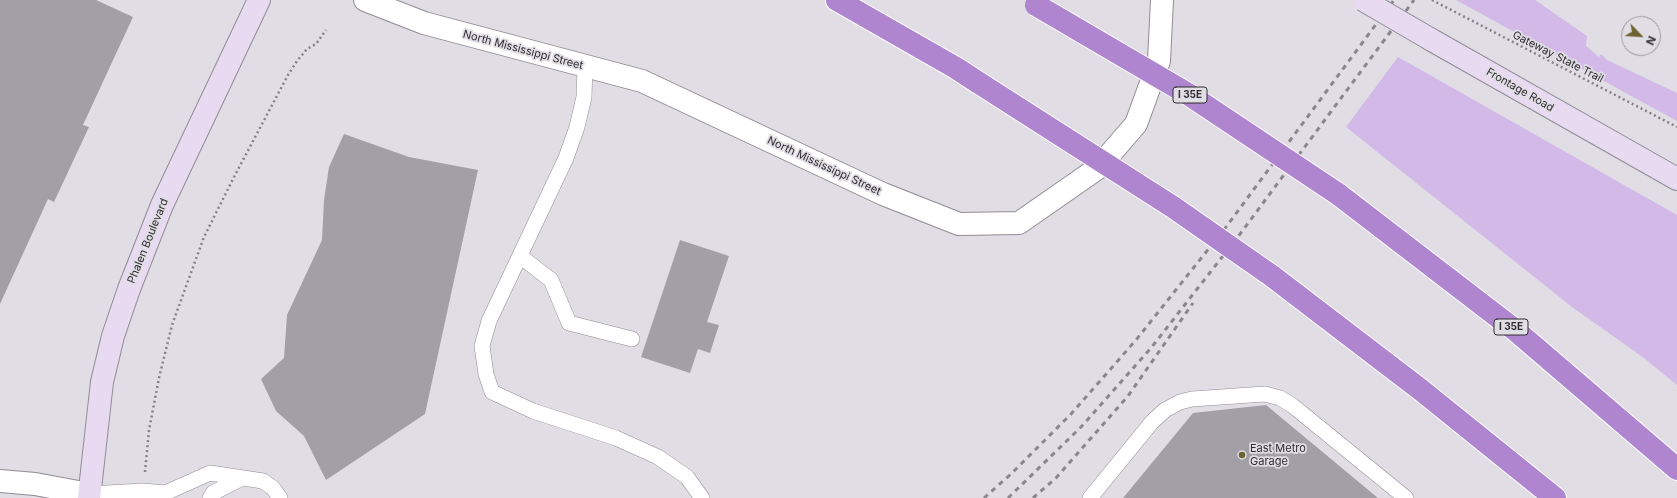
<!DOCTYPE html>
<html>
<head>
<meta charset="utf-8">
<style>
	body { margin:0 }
	#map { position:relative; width:1677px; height:498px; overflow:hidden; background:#e1dde5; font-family:Inter,sans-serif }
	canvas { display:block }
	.north { position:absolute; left:1621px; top:16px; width:40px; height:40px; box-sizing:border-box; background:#e1dde5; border:1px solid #99979d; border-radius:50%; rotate:115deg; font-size:11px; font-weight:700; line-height:16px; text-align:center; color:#2e2d30 }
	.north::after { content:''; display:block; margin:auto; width:14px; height:18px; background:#6c632f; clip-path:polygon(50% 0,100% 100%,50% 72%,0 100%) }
</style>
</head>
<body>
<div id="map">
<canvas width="1677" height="498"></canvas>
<div class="north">N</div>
</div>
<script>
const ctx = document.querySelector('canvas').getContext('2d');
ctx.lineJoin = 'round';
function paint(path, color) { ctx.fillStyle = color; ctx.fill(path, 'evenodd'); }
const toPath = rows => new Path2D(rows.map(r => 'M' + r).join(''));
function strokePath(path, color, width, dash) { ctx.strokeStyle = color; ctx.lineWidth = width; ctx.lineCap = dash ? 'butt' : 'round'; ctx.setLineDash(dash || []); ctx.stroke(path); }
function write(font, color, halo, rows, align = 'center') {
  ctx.font = font + ' Inter,sans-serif'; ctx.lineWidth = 3.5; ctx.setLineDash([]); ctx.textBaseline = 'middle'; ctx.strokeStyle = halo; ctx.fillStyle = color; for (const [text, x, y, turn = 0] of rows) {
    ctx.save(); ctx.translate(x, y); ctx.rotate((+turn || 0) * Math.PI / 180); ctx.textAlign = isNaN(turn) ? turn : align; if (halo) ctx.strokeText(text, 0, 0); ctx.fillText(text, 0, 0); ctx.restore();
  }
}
const green = toPath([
	[1456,0,1535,0,1587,36,1586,46,1599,57,1601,54,1607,60,1677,93,1677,121],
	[1398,57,1677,215,1677,385,1644,358,1572,307,1346,127]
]);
const building = toPath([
	[0,0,96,0,133,17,83,125,89,127,54,202,48,199,0,304],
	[344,134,409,157,478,170,425,414,326,480,304,436,276,411,261,379,284,358,287,315,322,240,324,200,329,167],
	[680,240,729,256,707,322,719,325,710,353,698,349,690,373,641,357],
	[1266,405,1378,498,1123,498,1193,413]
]);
const path = toPath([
	[1432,0,1677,127],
	[145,472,149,430,159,378,172,325,204,237,234,177,288,75,297,61,307,49,316,44,326,30]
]);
const lane = toPath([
	[585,66,584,97,577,127,566,158,489,321,482,346,486,374,492,392,533,411,616,438,658,457,687,477,702,498],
	[520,256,551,280,569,323,632,339],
	[89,494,143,491,165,493,210,473,263,481,273,488,280,498],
	[210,498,213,493,242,478],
	[1090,498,1152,422,1165,410,1180,402,1192,399,1265,394,1280,398,1293,406,1406,498]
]);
const street = toPath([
	[365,0,424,23,642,81,883,194,959,224,1019,223,1098,168,1136,124,1159,61,1162,0],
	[0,481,35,484,89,494]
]);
const secondary = toPath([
	[1430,39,1677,179],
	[89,498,102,382,113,336,129,289,162,205,259,0]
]);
const highway = toPath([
	[837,0,956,68,979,83],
	[1338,194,1515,330,1677,469],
	[1272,276,1421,390,1555,498]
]);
const rail = toPath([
	[984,498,1011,474,1071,414,1136,340,1226,227,1394,0],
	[1008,498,1081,427,1151,348,1237,238,1414,0],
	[1033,498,1056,478,1128,396,1193,303]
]);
const secondaryBridge = toPath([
	[1363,0,1430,39]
]);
const highwayBridge = toPath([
	[1036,5,1188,94,1338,194],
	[979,83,1173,207,1272,276]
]);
const markers = [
	[1242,455,4,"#6c632f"]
];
const shields = [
	[1190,95,34],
	[1511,327,34]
];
const shieldNames = [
	["I 35E",1190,95],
	["I 35E",1511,327]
];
const streetNames = [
	["North Mississippi Street",523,50,15],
	["Gateway State Trail",1558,57,27],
	["Frontage Road",1520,90,30],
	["North Mississippi Street",824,166,25],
	["Phalen Boulevard",148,241,-68]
];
const poiNames = [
	["East Metro",1250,449],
	["Garage",1250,462]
];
paint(green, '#d2b9e8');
paint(building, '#a39fa6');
strokePath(lane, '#908c94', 16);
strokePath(street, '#908c94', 24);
strokePath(secondary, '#908c94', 24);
strokePath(highway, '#fff', 24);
strokePath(path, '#848187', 2.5, [2, 3]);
strokePath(lane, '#fff', 15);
strokePath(street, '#fff', 22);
strokePath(secondary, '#e7daf1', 22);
strokePath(highway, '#af85cf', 22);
strokePath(rail, '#89868c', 3, [5, 5]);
strokePath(secondaryBridge, '#908c94', 24, []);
strokePath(highwayBridge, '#fff', 24, []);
strokePath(secondaryBridge, '#e7daf1', 22);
strokePath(highwayBridge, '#af85cf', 22);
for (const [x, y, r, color] of markers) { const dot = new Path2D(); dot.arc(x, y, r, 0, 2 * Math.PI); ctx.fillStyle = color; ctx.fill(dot); strokePath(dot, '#e1dde5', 1.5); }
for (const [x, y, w] of shields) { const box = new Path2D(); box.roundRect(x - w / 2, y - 8, w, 16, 3); ctx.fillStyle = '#e1dde5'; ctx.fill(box); strokePath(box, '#2e2d30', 1); }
write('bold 10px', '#2e2d30', null, shieldNames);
write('11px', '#2e2d30', '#e1dde5', streetNames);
write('11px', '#2e2d30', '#e1dde5', poiNames, 'left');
</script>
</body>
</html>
